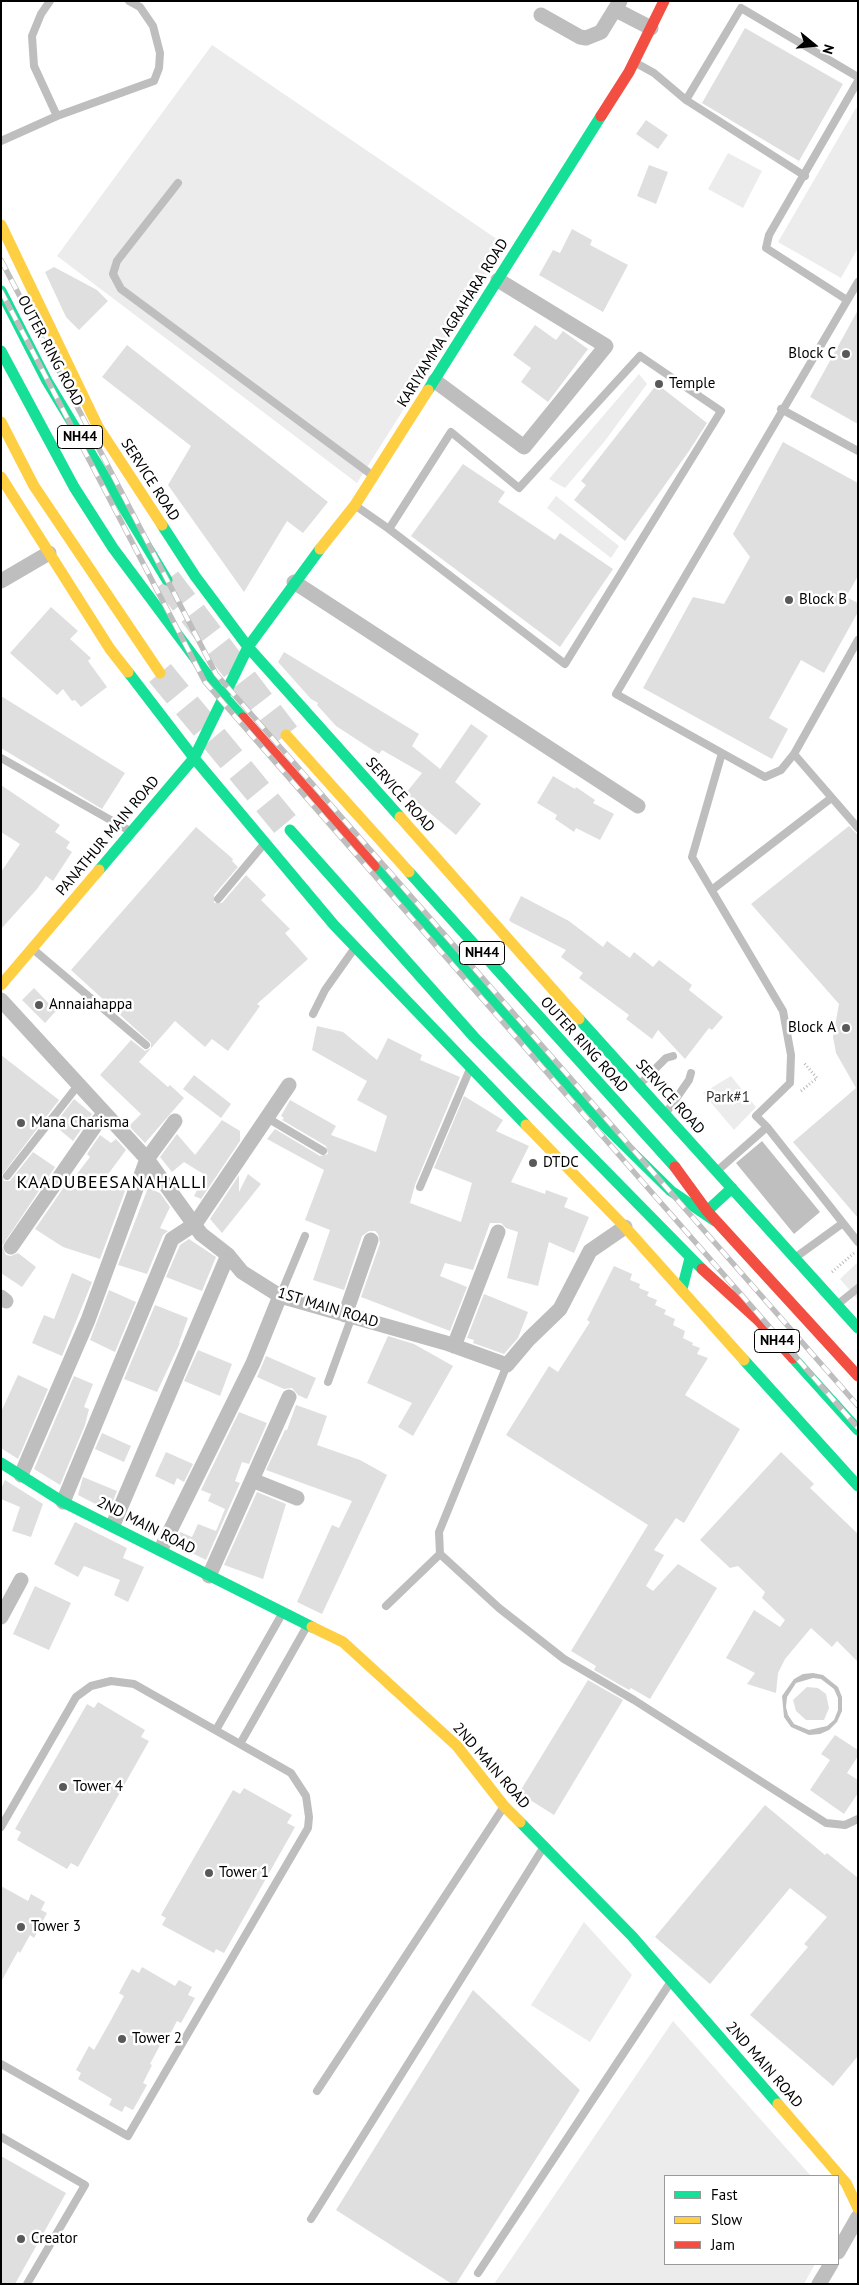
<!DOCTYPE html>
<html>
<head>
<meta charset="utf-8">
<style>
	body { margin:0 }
	#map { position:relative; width:859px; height:2285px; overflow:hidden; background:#fff; font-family:"PT Sans",sans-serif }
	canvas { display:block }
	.frame { position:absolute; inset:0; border:2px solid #000; pointer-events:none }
	.legend { position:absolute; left:664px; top:2175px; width:175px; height:90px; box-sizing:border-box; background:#fff; border:1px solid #999; margin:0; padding:6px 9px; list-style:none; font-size:15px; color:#000 }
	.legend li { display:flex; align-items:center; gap:10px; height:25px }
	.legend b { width:25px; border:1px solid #999 }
	.north { position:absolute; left:789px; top:20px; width:50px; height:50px; -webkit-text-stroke:4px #fff; paint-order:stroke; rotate:107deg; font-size:14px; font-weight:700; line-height:20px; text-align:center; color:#000 }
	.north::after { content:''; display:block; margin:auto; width:18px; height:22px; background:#000; clip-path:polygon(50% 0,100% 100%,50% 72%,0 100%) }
</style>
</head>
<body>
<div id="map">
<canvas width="859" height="2285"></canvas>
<div class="frame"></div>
<ul class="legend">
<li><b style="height:6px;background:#16e098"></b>Fast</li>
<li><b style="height:6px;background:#ffcf43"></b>Slow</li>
<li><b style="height:6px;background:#f24e42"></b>Jam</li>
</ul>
<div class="north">N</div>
</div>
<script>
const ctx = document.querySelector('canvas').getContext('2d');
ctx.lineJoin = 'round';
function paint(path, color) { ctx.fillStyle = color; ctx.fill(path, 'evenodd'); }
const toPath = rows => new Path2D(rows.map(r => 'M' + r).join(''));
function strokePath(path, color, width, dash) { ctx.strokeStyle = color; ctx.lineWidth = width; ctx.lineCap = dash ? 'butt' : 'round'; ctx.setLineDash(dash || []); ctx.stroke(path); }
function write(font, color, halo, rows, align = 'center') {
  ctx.font = font + ' "PT Sans",sans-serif'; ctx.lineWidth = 5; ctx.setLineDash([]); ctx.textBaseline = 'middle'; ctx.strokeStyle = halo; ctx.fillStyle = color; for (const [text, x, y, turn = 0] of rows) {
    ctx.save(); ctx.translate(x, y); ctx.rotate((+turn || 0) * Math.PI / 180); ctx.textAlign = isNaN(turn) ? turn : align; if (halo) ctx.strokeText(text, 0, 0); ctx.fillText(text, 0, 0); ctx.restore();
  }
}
const green = toPath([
	[212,45,507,246,357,483,57,256],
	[856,108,858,110,858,248,841,278,778,242],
	[728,153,762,171,743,208,708,189],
	[639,374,647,384,604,442,565,488,549,479],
	[556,496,619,546,611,558,547,508],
	[731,1076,756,1107,734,1130,703,1093],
	[858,1262,858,1300,840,1279],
	[584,1922,632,1975,590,2042,531,2005],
	[673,2021,811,2176,665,2176,665,2264,815,2264,804,2284,494,2284]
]);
const water = toPath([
	[762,1141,820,1212,794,1234,736,1163],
	[813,1673,823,1675,838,1687,842,1697,842,1711,837,1722,829,1730,820,1734,809,1735,791,1727,784,1717,782,1696,794,1679,803,1674],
	[813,1678,821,1679,834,1689,838,1698,838,1710,834,1720,827,1726,809,1730,794,1724,788,1715,786,1707,787,1697,796,1683]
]);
const building = toPath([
	[745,28,843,84,799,161,702,103],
	[646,120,668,135,658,149,636,134],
	[649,165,668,172,656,204,637,196],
	[572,229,592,240,590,245,628,265,603,312,539,275,553,250,560,253],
	[54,267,97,290,108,301,79,330,66,317,45,272],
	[858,310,858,424,810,397],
	[535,325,556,340,563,331,588,349,548,402,521,382,531,368,513,355],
	[127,345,328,502,303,533,287,521,244,592,168,485,191,446,102,377],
	[657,384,707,423,689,451,625,541,574,500,586,485,581,481],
	[783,442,858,483,858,576,846,597,858,603,858,612,824,673,801,660,769,718,788,729,772,759,643,688,693,597,724,604,750,557,733,534],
	[463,464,505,492,498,502,555,540,560,533,613,569,560,647,411,536],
	[51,607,78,631,70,639,91,658,88,661,107,687,81,707,75,700,72,701,63,689,57,695,10,653],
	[284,652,419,734,412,746,440,769,471,724,488,736,455,782,481,804,456,835,406,793,422,773,382,750,379,754,336,726,317,705,318,703,311,699,278,662],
	[1,696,125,773,102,809,1,748],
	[553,776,575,789,576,787,595,800,593,803,614,814,600,840,576,828,574,832,555,819,557,815,537,803],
	[1,785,60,825,55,832,70,842,66,848,72,852,53,881,46,876,37,889,1,929,1,872,20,844,1,832],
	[849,826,858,835,858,1218,793,1142,856,1088,836,1053,833,1037,839,1004,751,904],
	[196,827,233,859,232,861,238,867,214,895,214,903,222,903,246,875,266,895,261,900,290,929,285,933,308,959,257,1004,260,1006,228,1051,212,1039,205,1047,175,1021,139,1062,168,1087,170,1085,184,1098,145,1143,129,1126,141,1114,100,1075,131,1040,145,1051,151,1048,151,1043,71,970],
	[521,896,569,921,603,947,607,941,630,958,634,952,653,967,659,960,692,985,689,990,723,1017,712,1030,709,1028,685,1059,658,1030,652,1039,626,1019,629,1015,579,978,583,973,561,957,566,950,511,922,509,920],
	[34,988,56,1011,45,1023,22,1000],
	[317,1026,343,1032,377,1060,388,1038,422,1055,420,1060,460,1077,415,1185,410,1203,461,1222,472,1183,434,1168,464,1096,503,1120,496,1131,529,1146,511,1182,545,1194,546,1190,568,1198,564,1207,589,1217,574,1253,549,1242,538,1286,507,1278,518,1232,506,1228,501,1223,490,1223,473,1270,445,1263,440,1276,467,1287,450,1331,361,1297,380,1243,378,1234,375,1231,369,1231,362,1236,344,1290,313,1280,330,1230,305,1220,324,1170,267,1139,275,1129,320,1156,328,1154,326,1146,282,1120,284,1118,281,1116,290,1100,336,1126,331,1135,376,1152,387,1116,357,1100,367,1081,312,1050],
	[1,1055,59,1100,2,1175,4,1181,10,1181,33,1152,55,1167,2,1246,6,1255,11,1256,18,1253,36,1267,22,1287,1,1273],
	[194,1075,231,1104,221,1118,183,1089],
	[74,1099,92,1114,73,1141,54,1125],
	[222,1120,240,1131,240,1141,201,1199,194,1196,205,1175,184,1162,172,1172,160,1157,177,1134,195,1155],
	[100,1135,111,1143,116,1139,126,1150,103,1181,125,1191,100,1259,63,1247,35,1229,71,1177,73,1179,90,1157,87,1154],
	[248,1174,261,1184,222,1233,210,1219,239,1175,239,1192],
	[148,1188,160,1193,170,1207,160,1228,168,1231,163,1235,147,1274,118,1265],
	[189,1239,216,1257,202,1291,166,1277,180,1245],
	[614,1266,632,1274,630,1280,640,1284,639,1288,649,1292,647,1296,657,1300,655,1305,666,1310,664,1314,675,1319,673,1325,685,1331,683,1338,693,1343,692,1345,700,1348,697,1354,708,1358,685,1395,740,1429,684,1523,676,1518,654,1550,664,1555,646,1586,653,1591,678,1564,717,1588,650,1699,631,1688,629,1690,594,1670,596,1666,571,1651,648,1525,506,1435,549,1366,558,1372,590,1322,587,1320],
	[72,1273,92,1282,62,1356,32,1343,44,1315,54,1319],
	[109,1290,136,1302,115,1352,90,1340],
	[484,1294,528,1312,518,1338,504,1354,473,1343,474,1340,467,1338],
	[155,1305,188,1318,179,1343,180,1343,157,1392,124,1379],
	[388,1336,414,1344,453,1366,413,1436,398,1427,412,1403,367,1383],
	[198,1350,232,1364,220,1396,184,1381],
	[266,1356,316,1378,307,1399,298,1395,292,1388,284,1389,257,1377],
	[18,1375,48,1389,18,1459,1,1448,1,1412],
	[74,1376,93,1384,84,1407,89,1409,85,1425,60,1485,34,1469],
	[296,1405,327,1416,317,1445,360,1460,387,1475,322,1614,297,1602,332,1525,339,1528,352,1501,266,1470,285,1430,287,1430],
	[239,1412,267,1423,249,1464,242,1462,235,1481,240,1483,206,1560,174,1544,180,1532,192,1537,198,1524,216,1531,225,1509,208,1501,211,1494,201,1490],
	[102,1433,131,1446,124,1462,95,1449],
	[166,1452,193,1464,184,1482,177,1478,174,1485,155,1476],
	[781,1452,814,1484,810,1488,858,1534,858,1662,837,1641,832,1647,811,1628,785,1659,778,1673,776,1693,747,1684,755,1673,726,1658,754,1610,780,1627,785,1620,762,1598,765,1592,738,1566,730,1568,700,1540],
	[83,1477,117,1491,109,1511,78,1495],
	[5,1480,43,1504,31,1537,12,1531,20,1507,1,1499,1,1489],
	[257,1492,286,1504,263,1579,224,1565],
	[75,1522,127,1548,123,1558,144,1567,128,1602,114,1595,120,1580,84,1566,78,1577,54,1564],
	[35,1586,71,1603,49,1650,13,1634],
	[588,1680,623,1700,554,1815,519,1793],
	[807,1687,818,1688,826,1694,829,1708,824,1720,806,1720,796,1711,793,1700],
	[98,1702,145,1730,141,1737,149,1741,78,1867,71,1863,67,1869,17,1840,21,1832,15,1829,87,1704,94,1708],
	[835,1735,858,1750,858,1756,847,1773,858,1780,858,1793,844,1814,810,1790,830,1760,821,1754],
	[244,1788,292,1815,287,1823,295,1827,224,1953,216,1949,214,1953,162,1925,166,1918,161,1915,233,1790,240,1794],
	[765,1805,825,1855,827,1853,858,1878,858,2056,833,2086,750,2015,808,1947,804,1944,827,1917,790,1888,710,1984,655,1937],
	[1,1886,28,1901,31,1894,45,1902,41,1910,47,1913,34,1938,30,1935,20,1953,18,1951,1,1982],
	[142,1967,175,1986,179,1980,192,1987,188,1995,195,1998,181,2023,177,2021,168,2038,165,2036,150,2064,152,2065,143,2083,147,2085,133,2110,125,2106,122,2112,109,2105,112,2099,78,2079,81,2073,76,2070,89,2046,94,2050,111,2020,124,1996,119,1993,132,1969,139,1973],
	[473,1990,580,2090,456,2284,452,2284,336,2210],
	[1,2156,66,2193,15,2284,1,2284]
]);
const highwayTunnel = toPath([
	[167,580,286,735],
	[160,673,290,830]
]);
const path = toPath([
	[801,1091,817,1078,804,1063],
	[832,1272,854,1253]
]);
const lane = toPath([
	[50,1,41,14,32,36,34,66,57,116],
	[636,63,654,73,686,100,805,176],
	[686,100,741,8,858,77],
	[1,141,57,116,154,81,159,68,160,53,153,26,140,7,129,1],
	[178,183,117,261,113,274,121,289,372,475],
	[858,282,616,694,765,777,781,770,794,754,858,640],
	[847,300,766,248,769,235,858,81],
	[640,356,721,411,565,664,389,529,451,432,519,488,640,356],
	[781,409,858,451],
	[356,506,389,529],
	[794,754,858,828],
	[1,758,130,831],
	[713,889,830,799],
	[218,899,264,844],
	[34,950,146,1045],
	[313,1014,325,990,354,949],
	[640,1084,666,1058,673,1056],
	[666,1113,689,1080,691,1073],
	[269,1119,323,1151],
	[767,1127,858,1242],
	[717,1171,767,1127,756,1116,790,1083,791,1055,783,1011,692,857,722,753],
	[7,1176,79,1084],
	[420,1187,470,1069],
	[796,1257,843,1223],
	[280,1296,305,1236],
	[838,1304,858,1288],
	[507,1365,439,1532,440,1554,499,1608,564,1659,634,1700,826,1823,845,1825,858,1819],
	[328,1382,352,1316],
	[386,1606,440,1554],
	[216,1730,282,1614],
	[240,1744,307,1626],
	[1,1827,76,1697,91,1686,111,1681,134,1684,291,1773,306,1796,309,1817,308,1828,128,2136,1,2064],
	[317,2091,503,1808],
	[1,2137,85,2185,27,2284],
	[311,2219,543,1848],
	[478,2273,670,1983]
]);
const street = toPath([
	[616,10,651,28],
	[541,15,580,37,586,38,601,32,620,1],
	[435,381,524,447,606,346,498,280],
	[1,581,49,553],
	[294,582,638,806],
	[1,1000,147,1159,201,1234,228,1255,242,1272,280,1296,446,1343,507,1365,529,1339,560,1309,590,1251,625,1227],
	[11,1247,104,1113],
	[1,1297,6,1301],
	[345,1315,371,1240],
	[454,1346,498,1232],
	[21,1475,88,1320,147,1159,175,1121],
	[252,1480,297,1498],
	[63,1502,172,1239,195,1224,289,1085],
	[113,1525,228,1255],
	[161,1549,253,1363,280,1296],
	[209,1576,289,1397],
	[1,1617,21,1580],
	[838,2252,858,2217],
	[819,2284,831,2264]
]);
const fast = toPath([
	[1,291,47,381,167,580],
	[1,351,74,487,113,548,224,697,243,718],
	[428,390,601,116],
	[162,525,195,576,248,647,400,817],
	[128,672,194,758,334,925,526,1125],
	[290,830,474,1037,702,1269],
	[374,866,605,1126,671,1191,715,1221],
	[99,870,194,758,248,647,320,549],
	[409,872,675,1167],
	[579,1019,858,1328],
	[707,1211,732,1188],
	[682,1289,690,1258],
	[793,1358,858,1430],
	[744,1360,858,1486],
	[1,1463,63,1502,312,1627],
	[520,1822,632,1936,778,2104]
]);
const slow = toPath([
	[1,225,98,427,162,525],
	[1,422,34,486,160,673],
	[1,477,110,649,128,672],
	[320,549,355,505,428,390],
	[286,735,409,872],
	[400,817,579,1019],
	[1,985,99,870],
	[526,1125,625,1227,744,1360],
	[312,1627,343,1642,457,1746,504,1806,520,1822],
	[778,2104,846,2183,858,2208]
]);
const jam = toPath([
	[601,116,629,72,664,1],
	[243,718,374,866],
	[675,1167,707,1211,858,1376],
	[702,1269,759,1321,793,1358]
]);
const rail = toPath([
	[1,260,216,674,858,1406],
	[1,291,205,682,858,1428]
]);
const markers = [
	[846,354,5,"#595959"],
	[659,384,5,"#595959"],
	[789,600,5,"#595959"],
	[39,1005,5,"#595959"],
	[846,1028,5,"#595959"],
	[21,1123,5,"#595959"],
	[533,1163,5,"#595959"],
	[63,1787,5,"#595959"],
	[209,1873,5,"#595959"],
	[21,1927,5,"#595959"],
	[122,2039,5,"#595959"],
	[21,2239,5,"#595959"]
];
const shields = [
	[80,437,45],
	[482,953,45],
	[777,1341,45]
];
const shieldNames = [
	["NH44",80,437],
	["NH44",482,953],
	["NH44",777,1341]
];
const streetNames = [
	["KARIYAMMA AGRAHARA ROAD",453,323,-58],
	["OUTER RING ROAD",50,351,62],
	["SERVICE ROAD",150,480,57],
	["SERVICE ROAD",400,795,48],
	["PANATHUR MAIN ROAD",108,836,-50],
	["OUTER RING ROAD",584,1045,48],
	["SERVICE ROAD",670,1097,48],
	["1ST MAIN ROAD",328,1308,17],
	["2ND MAIN ROAD",146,1526,27],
	["2ND MAIN ROAD",491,1766,49],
	["2ND MAIN ROAD",764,2065,49]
];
const poiNames = [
	["Block C",836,354,"right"],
	["Temple",669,384],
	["Block B",799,600],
	["Annaiahappa",49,1005],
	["Block A",836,1028,"right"],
	["Mana Charisma",31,1123],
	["DTDC",543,1163],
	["Tower 4",73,1787],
	["Tower 1",219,1873],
	["Tower 3",31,1927],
	["Tower 2",132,2039],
	["Creator",31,2239]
];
const parkNames = [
	["Park#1",728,1098]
];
const quarterNames = [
	["KAADUBEESANAHALLI",112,1183]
];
paint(green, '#ececec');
paint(water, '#bfbfbf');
paint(building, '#dfdfdf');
strokePath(highwayTunnel, '#d9d9d9', 28, [28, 14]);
strokePath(path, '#b9b9b9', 3, [1, 2.5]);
strokePath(lane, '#bebebe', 8);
strokePath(street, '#bebebe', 15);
strokePath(fast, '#16e098', 11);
strokePath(slow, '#ffcf43', 11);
strokePath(jam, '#f24e42', 11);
strokePath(rail, '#bebebe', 5.5);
strokePath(rail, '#fff', 4, [11]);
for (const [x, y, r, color] of markers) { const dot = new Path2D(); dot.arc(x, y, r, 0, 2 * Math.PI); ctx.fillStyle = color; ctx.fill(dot); strokePath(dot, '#fff', 2); }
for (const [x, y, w] of shields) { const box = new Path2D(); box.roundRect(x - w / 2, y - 11.5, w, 23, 4); ctx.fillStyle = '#fff'; ctx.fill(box); strokePath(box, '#000', 1); }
write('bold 14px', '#000', null, shieldNames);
write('15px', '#000', '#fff', streetNames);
write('15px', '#000', '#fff', poiNames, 'left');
write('15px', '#333', '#fff', parkNames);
ctx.letterSpacing = '1px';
write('18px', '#000', '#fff', quarterNames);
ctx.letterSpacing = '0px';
</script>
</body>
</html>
